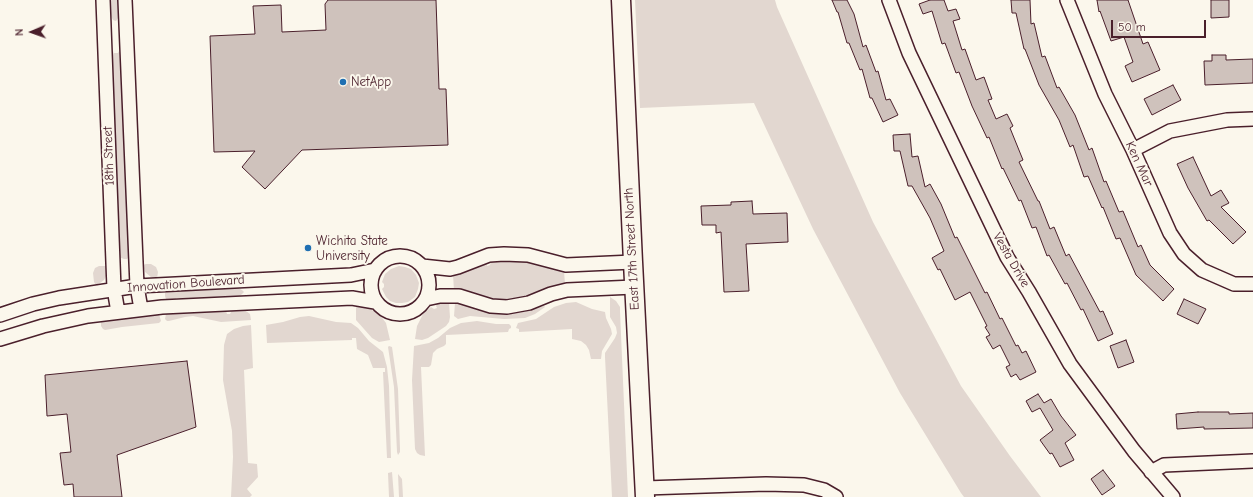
<!DOCTYPE html>
<html>
<head>
<meta charset="utf-8">
<style>
	body { margin:0 }
	#map { position:relative; width:1253px; height:497px; overflow:hidden; background:#fbf7ec; font-family:"Comic Neue",sans-serif }
	canvas { display:block }
	.north { position:absolute; left:12px; top:12px; width:40px; height:40px; -webkit-text-stroke:3px #fbf7ec; paint-order:stroke; rotate:268deg; font-size:11px; font-weight:700; line-height:16px; text-align:center; color:#4a1f2b }
	.north::after { content:''; display:block; margin:auto; width:14px; height:18px; background:#4a1f2b; clip-path:polygon(50% 0,100% 100%,50% 72%,0 100%) }
	.scale { position:absolute; left:1111px; top:20px; width:95px; height:18px; box-sizing:border-box; border:2px solid #4a1f2b; border-top:0; padding-left:5px; font-size:12px; line-height:14px; white-space:nowrap; color:#4a1f2b; -webkit-text-stroke:3px #fbf7ec; paint-order:stroke }
</style>
</head>
<body>
<div id="map">
<canvas width="1253" height="497"></canvas>
<div class="north">N</div>
<div class="scale">50 m</div>
</div>
<script>
const ctx = document.querySelector('canvas').getContext('2d');
ctx.lineJoin = 'round';
function paint(path, color) { ctx.fillStyle = color; ctx.fill(path, 'evenodd'); }
const toPath = rows => new Path2D(rows.map(r => 'M' + r).join(''));
function strokePath(path, color, width, dash) { ctx.strokeStyle = color; ctx.lineWidth = width; ctx.lineCap = dash ? 'butt' : 'round'; ctx.setLineDash(dash || []); ctx.stroke(path); }
function write(font, color, halo, rows, align = 'center') {
  ctx.font = font + ' "Comic Neue",sans-serif'; ctx.lineWidth = 4; ctx.setLineDash([]); ctx.textBaseline = 'middle'; ctx.strokeStyle = halo; ctx.fillStyle = color; for (const [text, x, y, turn = 0] of rows) {
    ctx.save(); ctx.translate(x, y); ctx.rotate((+turn || 0) * Math.PI / 180); ctx.textAlign = isNaN(turn) ? turn : align; if (halo) ctx.strokeText(text, 0, 0); ctx.fillText(text, 0, 0); ctx.restore();
  }
}
const green = toPath([
	[108,0,120,0,119,14,118,18,116,21,113,20,110,14],
	[635,0,775,0,777,7,873,222,961,386,1010,456,1041,497,964,497,961,493,900,393,813,229,754,103,640,108],
	[114,51,114,53,118,53,119,51,121,56,130,256,127,259,124,259,119,257,111,63],
	[514,260,525,261,564,271,565,284,554,286,525,297,506,300,486,298,454,291,453,274,486,263,487,266,490,265,491,262],
	[146,264,151,264,156,267,158,272,157,278,151,277,145,272,143,265],
	[99,266,107,266,107,274,104,280,100,283,96,285,94,282,93,273,95,268],
	[399,266,405,267,411,269,416,275,419,283,418,289,415,297,408,302,402,303,396,303,390,301,386,297,382,289,384,287,384,284,382,282,385,274,391,269],
	[236,287,242,290,244,292,240,296,235,297,181,301,179,298,176,298,175,301,170,301,166,299,165,296,165,293,167,291],
	[610,297,616,301,620,307,620,311,628,497,612,497,605,357,605,353,615,338,617,333,616,327,610,317],
	[576,302,592,309,605,312,606,318,611,329,612,334,602,351,601,359,591,359,589,350,586,345,581,341,572,339,572,329,519,332,519,329,516,328,518,323,536,319,554,307,566,303],
	[449,303,450,317,449,322,446,326,428,338,422,340,415,339,417,326,423,314,431,307,434,309,437,308,436,306,437,304],
	[455,303,462,304,487,312,502,314,523,312,544,306,545,307,535,314,525,318,504,319,470,316,458,319,454,316],
	[356,305,369,308,380,315,386,323,390,340,379,342,372,338,356,320],
	[232,310,243,310,246,311,250,314,251,320,221,322,193,316,185,317,169,321,167,321,165,319,166,314,226,311,227,314,230,314],
	[159,314,161,321,159,323,122,327,105,330,103,329,101,326,101,321],
	[309,316,336,322,351,323,358,328,369,341,383,352,387,367,389,386,391,458,387,458,383,372,385,372,385,368,373,368,368,355,357,349,356,338,352,338,352,340,267,343,266,325,283,322,300,317],
	[477,321,496,324,509,324,511,326,511,328,509,329,508,332,446,335,446,344,444,346,437,349,433,353,431,365,429,367,421,367,425,456,420,455,417,453,415,449,412,380,414,346,429,343,438,338,450,328,461,323],
	[251,325,253,368,244,370,248,463,257,464,258,477,247,489,252,495,250,497,231,497,233,457,232,431,223,380,224,345,227,334,234,329,243,326],
	[389,346,392,347,398,389,400,449,400,452,398,455,397,452,394,387,388,347],
	[392,472,394,497,389,497,388,473],
	[398,474,402,479,403,497,399,497]
]);
const building = toPath([
	[328,0,436,0,439,89,446,89,448,145,302,150,265,189,242,167,255,151,214,152,210,36,255,34,253,6,281,5,282,32,326,30,325,4,328,0],
	[832,0,847,0,854,14,863,47,866,45,876,72,878,71,886,100,890,99,898,115,883,122,872,98,870,98,862,69,860,70,849,43,847,43,838,12,837,12,832,0],
	[930,0,944,0,948,11,956,9,960,19,953,21,962,50,965,49,976,80,984,77,992,99,988,100,996,119,1007,114,1013,126,1010,128,1023,160,1019,162,1038,201,1039,201,1050,229,1054,227,1066,256,1069,254,1100,312,1103,311,1113,334,1098,341,1083,309,1081,310,1067,283,1065,284,1049,255,1047,256,1036,227,1032,228,1021,200,1019,201,1003,168,1002,169,989,137,987,138,972,106,959,72,956,73,945,43,942,44,932,11,923,14,919,4,930,0],
	[1011,0,1030,0,1031,24,1034,23,1042,57,1045,56,1057,88,1059,87,1075,115,1089,150,1092,148,1104,182,1106,181,1119,212,1123,211,1138,247,1141,245,1150,265,1174,289,1163,301,1136,275,1120,238,1116,239,1103,207,1102,208,1088,176,1084,177,1073,145,1070,147,1059,120,1039,85,1025,49,1024,49,1016,13,1012,13,1011,0],
	[1097,0,1128,0,1143,44,1148,42,1160,70,1132,82,1125,66,1133,62,1124,37,1111,41,1100,11,1099,12,1097,0],
	[1211,0,1229,0,1229,17,1211,18,1211,0],
	[1212,55,1226,55,1226,60,1253,59,1253,83,1205,85,1204,61,1212,61,1212,55],
	[1173,85,1181,100,1152,115,1144,99,1173,85],
	[910,134,912,157,918,156,925,187,930,184,941,204,955,238,957,237,985,293,987,292,1000,319,1002,318,1016,346,1018,345,1022,353,1026,351,1036,372,1020,380,1016,374,1011,377,1006,367,1010,365,1000,345,993,349,986,337,990,335,985,327,987,326,970,292,955,300,940,269,938,270,932,258,944,251,930,218,912,186,908,186,900,151,894,151,893,135,910,134],
	[1193,157,1211,196,1221,190,1229,203,1221,207,1246,232,1233,244,1209,220,1207,221,1188,188,1177,164,1193,157],
	[752,201,753,214,787,213,788,242,746,244,749,291,724,292,721,232,716,233,716,225,702,225,701,206,731,205,731,202,752,201],
	[1184,299,1206,309,1198,324,1177,314,1184,299],
	[1126,340,1134,362,1118,368,1110,346,1126,340],
	[187,361,196,427,117,455,122,497,74,497,73,484,64,485,60,453,71,452,67,414,47,416,45,375,187,361],
	[1038,394,1044,403,1051,399,1061,416,1076,435,1065,443,1074,460,1060,467,1052,453,1050,454,1040,440,1053,430,1040,408,1032,412,1026,401,1038,394],
	[1198,412,1229,412,1229,414,1253,413,1253,428,1204,429,1204,427,1177,429,1176,414,1198,412],
	[1103,470,1115,486,1102,495,1091,479,1103,470]
]);
const street = toPath([
	[103,0,114,289,118,312],
	[125,0,137,286,141,309],
	[889,0,909,53,1007,257,1029,292,1070,364,1134,451,1173,497],
	[1067,0,1105,94,1133,150,1170,233,1184,254,1202,270,1234,284,1253,284],
	[1133,150,1170,131,1227,120,1253,119],
	'371 285a29 29 0 1 1 58 0a29 29 0 1 1-58 0Z',
	[422,266,450,269,458,267,489,255,504,254,528,255,566,265,633,262],
	[426,299,440,296,459,296,491,306,507,307,529,303,551,294,567,290,634,287],
	[0,315,33,304,59,298,137,286,351,275,375,270],
	[0,339,43,326,88,316,162,307,352,298,375,302],
	[1151,472,1164,465,1253,461],
	[645,488,766,484,804,485,824,490,836,497]
]);
const secondary = toPath([
	[621,0,633,262,645,497]
]);
const markers = [
	[343,82,4,"#1f6fb2"],
	[308,248,4,"#1f6fb2"]
];
const poiNames = [
	["NetApp",351,82],
	["Wichita State",316,241],
	["University",316,256]
];
const streetNames = [
	["18th Street",109,156,-92],
	["Ken Mar",1139,164,65],
	["East 17th Street North",632,249,-93],
	["Vesta Drive",1011,260,60],
	["Innovation Boulevard",186,284,-4]
];
paint(green, '#e2d7d0');
paint(building, '#cfc2bc');
strokePath(building, '#4a1f2b', 1);
strokePath(street, '#4a1f2b', 16);
strokePath(secondary, '#4a1f2b', 21);
strokePath(street, '#fbf7ec', 13);
strokePath(secondary, '#fbf7ec', 18);
for (const [x, y, r, color] of markers) { const dot = new Path2D(); dot.arc(x, y, r, 0, 2 * Math.PI); ctx.fillStyle = color; ctx.fill(dot); strokePath(dot, '#fbf7ec', 1.5); }
write('13px', '#4a1f2b', '#fbf7ec', poiNames, 'left');
write('13px', '#4a1f2b', '#fbf7ec', streetNames);
</script>
</body>
</html>
